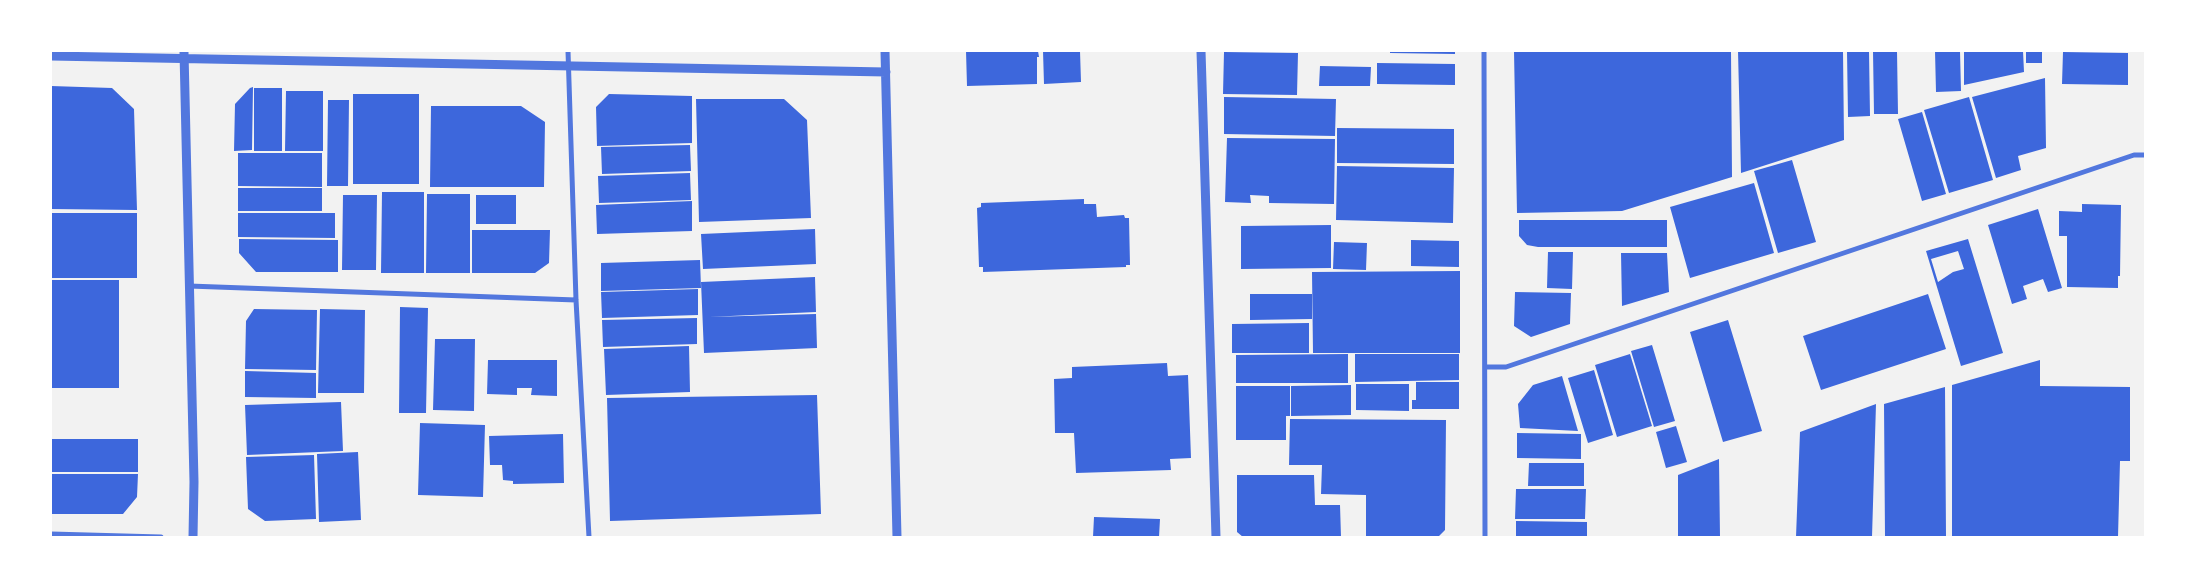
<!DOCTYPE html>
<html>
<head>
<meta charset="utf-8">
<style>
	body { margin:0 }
	#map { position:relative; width:2196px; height:588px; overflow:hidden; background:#f2f2f2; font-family:Karla,sans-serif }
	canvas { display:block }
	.frame { position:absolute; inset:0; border:52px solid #fff; pointer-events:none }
</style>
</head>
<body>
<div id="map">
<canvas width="2196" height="588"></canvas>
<div class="frame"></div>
</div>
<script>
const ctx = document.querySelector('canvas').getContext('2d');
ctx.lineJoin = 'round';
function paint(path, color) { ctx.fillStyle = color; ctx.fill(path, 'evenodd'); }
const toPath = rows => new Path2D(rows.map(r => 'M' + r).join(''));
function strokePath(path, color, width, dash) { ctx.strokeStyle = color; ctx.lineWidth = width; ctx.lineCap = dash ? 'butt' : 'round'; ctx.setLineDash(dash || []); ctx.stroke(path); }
const building = toPath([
	[966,51,1038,51,1039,57,1037,57,1037,84,967,86],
	[1043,51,1080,51,1081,82,1044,84],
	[1390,51,1455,51,1455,54,1390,53],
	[1514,51,1731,51,1732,177,1622,211,1517,213],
	[1738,51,1843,51,1844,140,1741,173],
	[1847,51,1869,51,1870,116,1848,117],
	[1873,51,1897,51,1898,114,1874,114],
	[1935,51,1960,51,1961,91,1936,92],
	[1964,51,2023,51,2024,72,1964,85],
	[2026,51,2042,51,2042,63,2026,63],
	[1224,52,1298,53,1297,95,1223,94],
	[2063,52,2128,53,2128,85,2062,84],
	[1377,63,1455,64,1455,85,1377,84],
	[1320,66,1371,67,1370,86,1319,86],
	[2045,78,2046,148,2018,156,2021,170,1996,178,1972,97],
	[51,86,112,88,134,109,137,210,51,209],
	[253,87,252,150,234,151,235,104,250,88],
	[254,88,282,88,282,151,254,151],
	[286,91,323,91,323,151,285,151],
	[353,94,419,94,419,184,353,184],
	[609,94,692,96,692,143,597,146,596,107],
	[1224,97,1336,99,1335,136,1224,134],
	[1969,97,1993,180,1949,193,1924,110],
	[696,99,784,99,807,120,811,218,699,222],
	[328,100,349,100,348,186,327,186],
	[431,106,521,106,545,122,544,187,430,187],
	[1922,112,1946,194,1922,201,1898,119],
	[1337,128,1454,129,1454,164,1337,163],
	[1227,138,1335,139,1334,204,1269,203,1269,196,1250,195,1251,203,1225,202],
	[690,145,691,171,602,174,601,147],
	[238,153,322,153,322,187,238,186],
	[1792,160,1816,242,1778,253,1754,171],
	[1337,166,1454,168,1453,223,1336,220],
	[690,173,691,200,599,203,598,176],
	[1754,183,1774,253,1690,278,1670,207],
	[238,188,322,188,322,211,238,211],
	[382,192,424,192,424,273,381,273],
	[427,194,470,194,470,273,426,273],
	[343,195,377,195,376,270,342,270],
	[476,195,516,195,516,224,476,224],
	[1084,199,1084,204,1096,204,1097,217,1124,215,1125,218,1129,218,1130,265,1126,265,1126,267,983,272,983,267,979,267,977,208,981,207,981,203],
	[692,201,692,231,597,234,596,205],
	[2082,204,2121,205,2120,276,2118,276,2118,288,2067,287,2067,236,2059,236,2059,211,2082,212],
	[2038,209,2062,288,2048,292,2043,279,2023,286,2027,299,2012,304,1988,225],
	[51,213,137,213,137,278,51,278],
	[238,213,335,213,335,238,238,237],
	[1519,220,1667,220,1667,247,1538,247,1527,245,1519,236],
	[1331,225,1331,268,1241,269,1241,226],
	[815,229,816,264,703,269,701,234],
	[472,230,550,230,549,263,535,273,472,273],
	[239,239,338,240,338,272,256,272,239,253],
	[1968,239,2003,353,1961,366,1926,251],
	[1958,251,1964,269,1953,272,1938,282,1931,259],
	[1411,240,1459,241,1459,267,1411,266],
	[1334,242,1367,243,1366,270,1333,269],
	[1548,252,1573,252,1572,289,1547,288],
	[1621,253,1667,253,1669,292,1622,306],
	[700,260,701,288,601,291,601,263],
	[1460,271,1460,353,1313,353,1312,272],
	[815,277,816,312,709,317,816,314,817,348,704,353,701,282],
	[51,280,119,280,119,388,51,388],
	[698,289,698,315,602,318,601,292],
	[1515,292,1571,293,1570,324,1531,337,1514,326],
	[1250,294,1312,294,1312,319,1250,320],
	[1928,294,1946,349,1821,390,1803,336],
	[400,307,428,308,426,413,399,413],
	[254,309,317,310,316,370,245,369,246,321],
	[320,309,365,310,364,393,318,393],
	[697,318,697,344,603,347,602,320],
	[1728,320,1762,431,1723,442,1690,332],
	[1309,323,1309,353,1232,353,1232,324],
	[435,339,475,339,474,411,433,410],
	[1652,345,1675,421,1654,427,1631,351],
	[689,346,690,392,606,395,604,349],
	[1348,354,1348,383,1236,383,1236,355],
	[1355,354,1459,354,1459,380,1355,382],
	[1630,354,1652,426,1617,437,1595,365],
	[488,360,557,360,557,396,531,395,532,388,517,388,517,395,487,394],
	[2040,360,2040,386,2130,387,2130,461,2120,461,2118,537,1952,537,1952,385],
	[1167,363,1168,376,1188,375,1191,458,1170,459,1171,470,1076,473,1074,433,1055,433,1054,379,1072,378,1072,367],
	[1594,370,1613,435,1588,443,1568,378],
	[245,371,316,373,316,398,245,397],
	[1562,376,1578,431,1520,428,1518,404,1533,385],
	[1416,382,1459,382,1459,409,1412,409,1412,400,1416,400],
	[1356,384,1409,384,1409,411,1356,410],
	[1351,385,1351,415,1291,416,1291,386],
	[1236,386,1290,386,1290,416,1286,416,1286,440,1236,440],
	[1945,387,1946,537,1885,537,1884,404],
	[817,395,821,514,610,521,607,398],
	[341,402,343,451,247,455,245,405],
	[1876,404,1872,537,1796,537,1800,432],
	[1290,419,1446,420,1445,530,1438,537,1366,537,1366,495,1321,494,1322,465,1289,465],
	[420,423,485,425,483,497,418,495],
	[1676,426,1687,462,1666,468,1656,432],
	[1517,433,1581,434,1581,459,1517,458],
	[563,434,564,483,513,484,513,481,503,480,502,465,490,465,489,436],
	[51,439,138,439,138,472,51,472],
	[358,452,361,520,319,522,317,454],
	[314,455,316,519,265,521,248,509,246,457],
	[1719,459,1720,537,1678,537,1678,475],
	[1529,463,1584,463,1584,486,1528,486],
	[51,474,138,474,137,497,123,514,51,514],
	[1237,475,1314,475,1315,505,1340,505,1341,537,1243,537,1237,532],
	[1516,489,1586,489,1585,519,1515,519],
	[1094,517,1160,519,1159,537,1093,537],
	[1516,521,1587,522,1587,537,1516,537]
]);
const minor = toPath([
	[568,51,576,300,589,537],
	[1484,51,1485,537],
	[189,286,576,300],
	[1486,367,1506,367,2134,155,2145,155],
	[51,534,161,537]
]);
const tertiary = toPath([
	[885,51,897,537],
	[1201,51,1216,537],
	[184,52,194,482,193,537],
	[51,56,886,72]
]);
paint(building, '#3d67dc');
strokePath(minor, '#5277de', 5);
strokePath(tertiary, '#5277de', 9);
</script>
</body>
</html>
